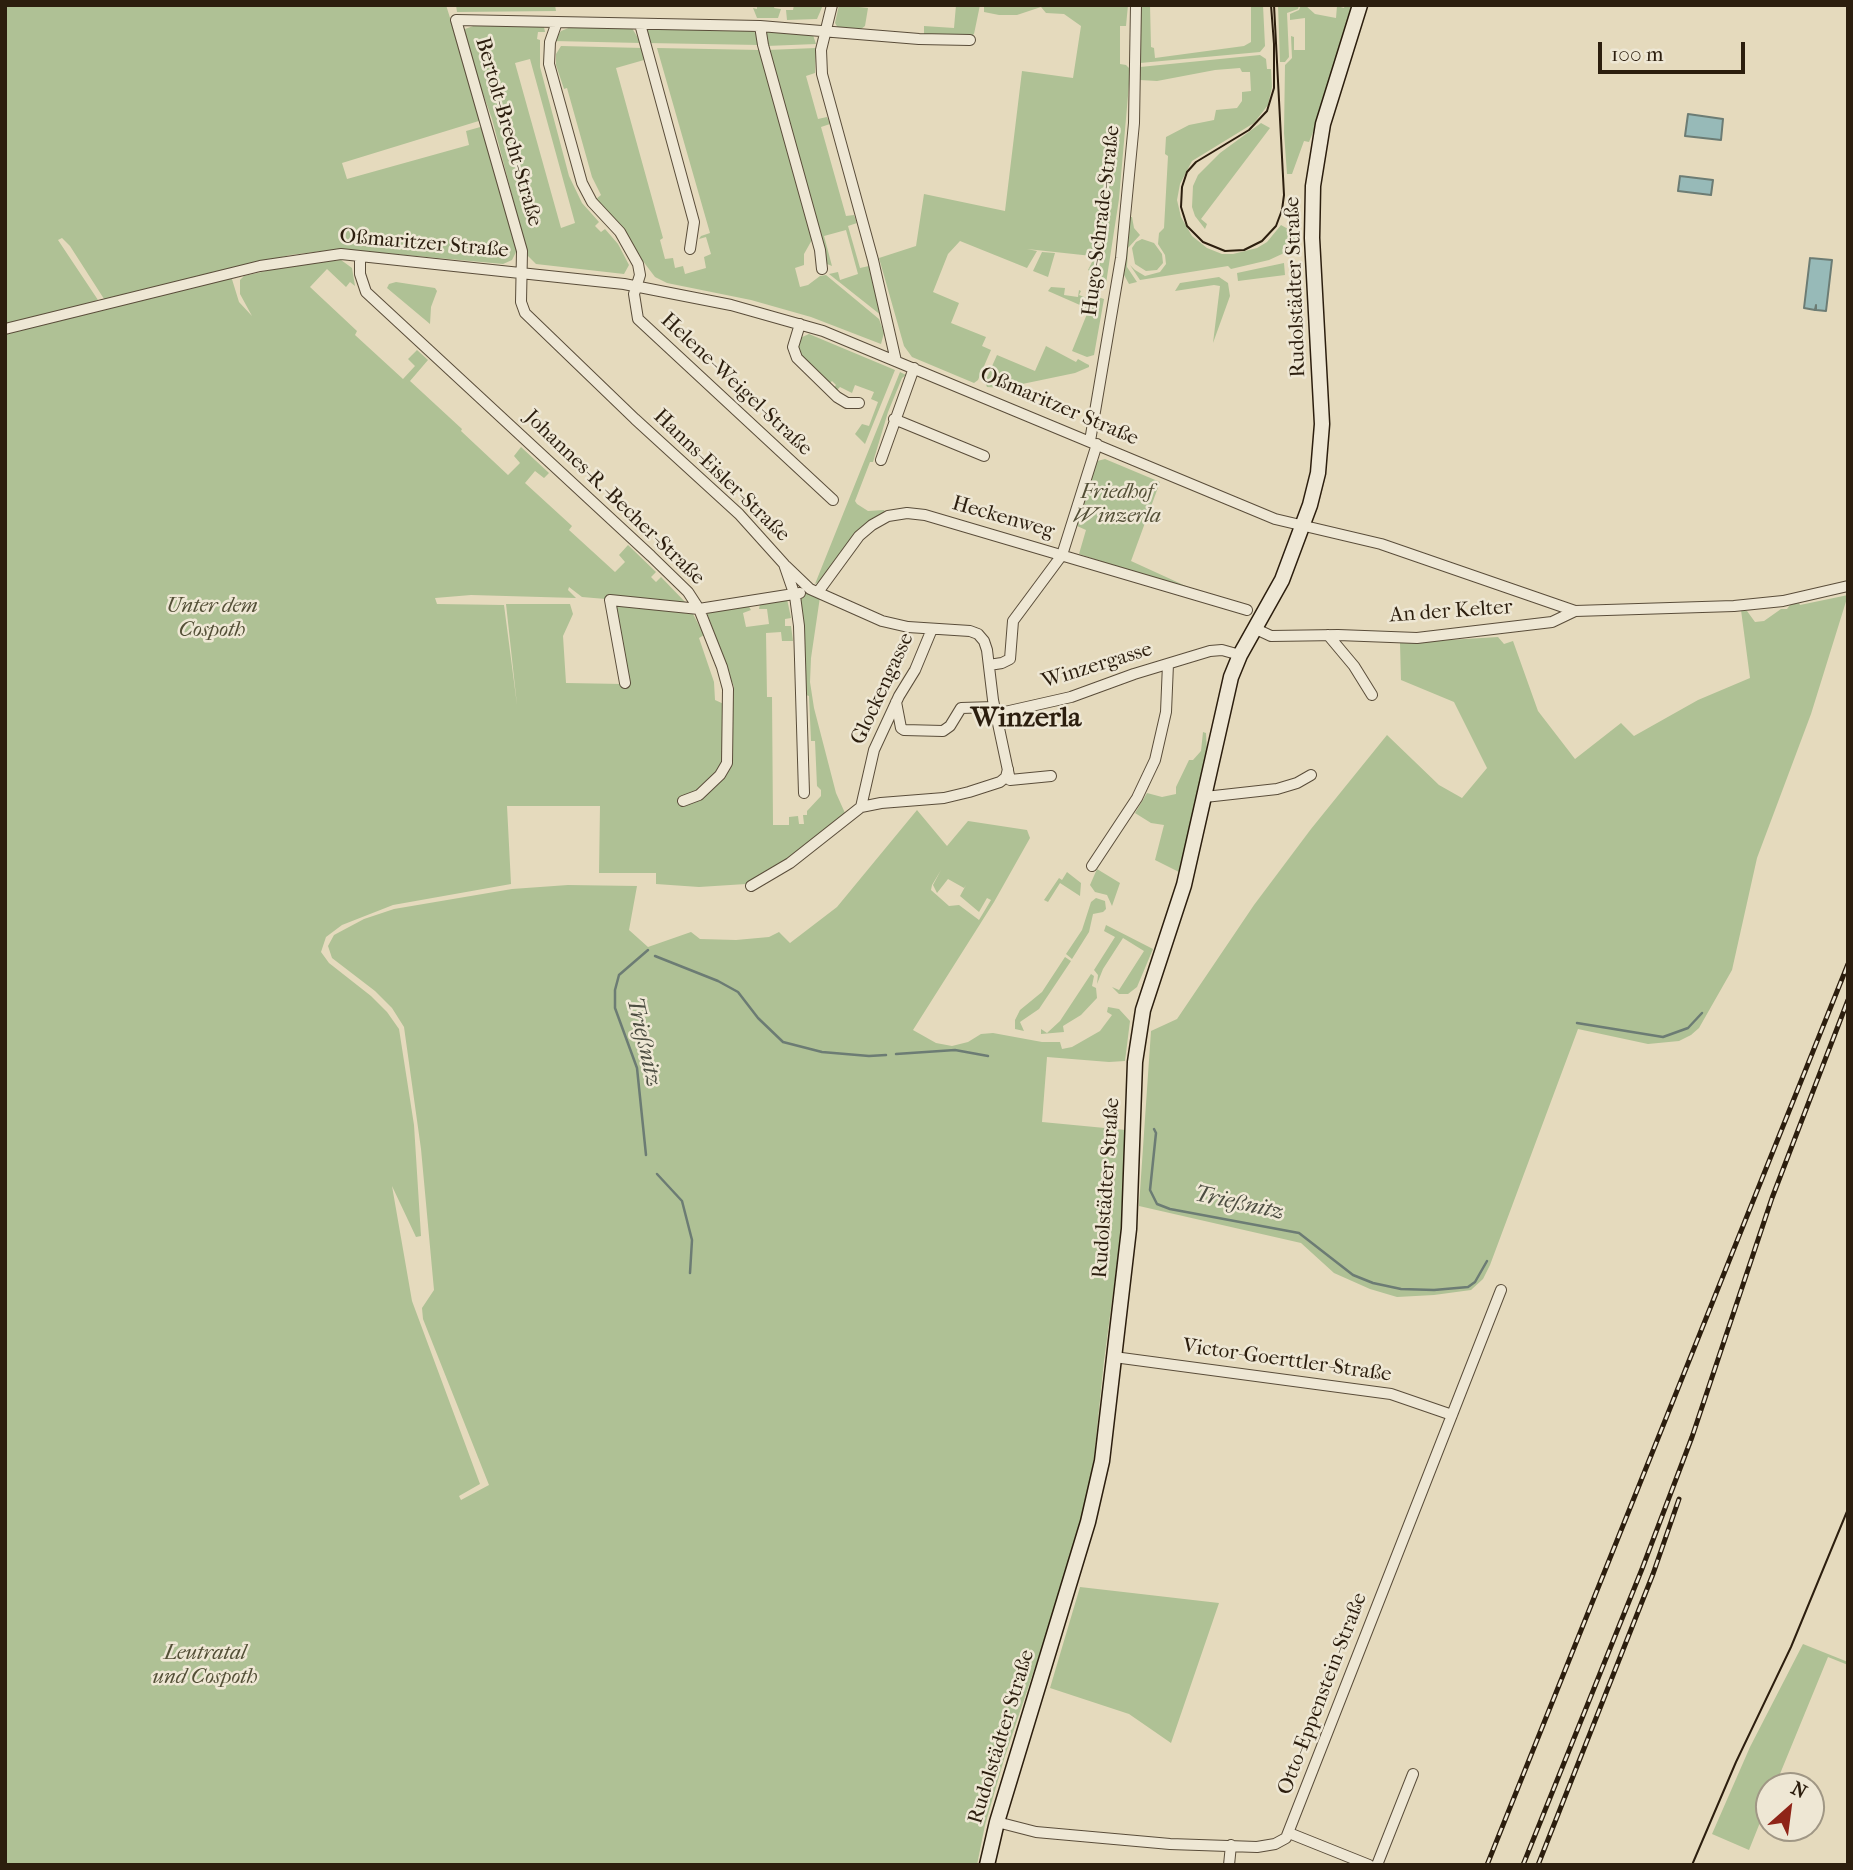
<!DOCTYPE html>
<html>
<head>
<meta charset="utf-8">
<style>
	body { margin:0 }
	#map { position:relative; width:1853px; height:1870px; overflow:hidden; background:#e5dabd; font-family:"IM FELL French Canon",serif }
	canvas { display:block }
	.frame { position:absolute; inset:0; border:7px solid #2c1e0e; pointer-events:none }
	.north { position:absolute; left:1755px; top:1772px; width:70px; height:70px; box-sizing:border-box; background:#eee7d4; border:2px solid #a09785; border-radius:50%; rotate:28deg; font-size:19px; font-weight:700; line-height:28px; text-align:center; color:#2c1e0e }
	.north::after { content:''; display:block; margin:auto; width:24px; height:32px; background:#8f2418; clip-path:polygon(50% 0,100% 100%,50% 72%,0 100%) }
	.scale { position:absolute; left:1598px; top:42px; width:147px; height:32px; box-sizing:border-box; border:4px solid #2c1e0e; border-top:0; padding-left:9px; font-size:21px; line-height:24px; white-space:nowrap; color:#2c1e0e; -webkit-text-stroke:5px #eee7d4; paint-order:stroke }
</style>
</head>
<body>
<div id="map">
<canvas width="1853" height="1870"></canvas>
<div class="frame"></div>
<div class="north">N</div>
<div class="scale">100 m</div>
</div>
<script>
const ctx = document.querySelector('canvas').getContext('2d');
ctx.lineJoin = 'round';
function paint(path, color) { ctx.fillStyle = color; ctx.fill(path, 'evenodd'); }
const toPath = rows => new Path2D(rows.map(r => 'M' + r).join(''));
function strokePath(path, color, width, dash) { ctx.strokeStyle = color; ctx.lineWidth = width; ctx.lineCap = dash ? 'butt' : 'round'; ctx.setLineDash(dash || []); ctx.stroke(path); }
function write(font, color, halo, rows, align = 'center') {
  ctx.font = font + ' "IM FELL French Canon",serif'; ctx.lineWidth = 5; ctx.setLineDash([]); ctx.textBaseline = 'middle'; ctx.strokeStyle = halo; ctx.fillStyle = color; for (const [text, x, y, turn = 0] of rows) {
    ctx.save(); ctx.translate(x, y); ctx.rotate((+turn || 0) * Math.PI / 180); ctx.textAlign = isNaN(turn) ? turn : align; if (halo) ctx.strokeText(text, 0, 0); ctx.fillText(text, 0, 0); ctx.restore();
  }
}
const green = toPath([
	[5,5,446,5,482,120,342,163,347,179,469,145,466,131,484,126,517,250,512,260,503,264,340,249,290,255,106,302,70,246,62,238,58,240,98,300,54,315,5,325],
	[456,5,555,5,556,11,457,12],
	[757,5,775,5,774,8,781,9,778,18,757,18,753,8,757,9],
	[794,5,823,5,817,19,787,20,786,10,793,10],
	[839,5,859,5,859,7,868,8,865,26,861,29,838,28,835,23],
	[956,5,980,5,974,34,971,37,924,34,924,26,954,28],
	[984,5,1128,5,1126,26,1120,26,1120,64,1126,65,1129,68,1129,84,1119,199,1105,290,1099,288,1101,282,1093,279,1089,284,1093,273,1088,270,1093,260,1092,256,1027,249,1037,251,1027,268,960,241,948,254,933,292,959,303,951,323,986,337,982,346,991,350,978,380,974,383,912,357,904,346,879,258,916,246,924,194,1005,211,1022,71,1073,78,1081,26,1064,14,1046,13,1041,7,1017,15,999,15,984,12],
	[1141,5,1150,5,1151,47,1154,48,1155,58,1244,46,1251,42,1251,5,1263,5,1265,46,1260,52,1140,63],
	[1278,5,1299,5,1298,9,1287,13,1289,57,1285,62,1280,62],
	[1301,5,1305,5,1315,14,1336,18,1337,6,1344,8,1345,5,1352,5,1320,115,1309,142,1304,141,1292,174,1287,174,1284,133,1285,65,1292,58,1291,36,1294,37,1294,50,1305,50,1305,18,1290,20,1290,14,1299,10],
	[476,25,544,27,545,32,538,32,537,39,540,40,540,67,569,176,582,203,599,222,595,226,601,232,605,229,618,244,629,265,624,274,536,264,528,256,492,119,464,41,465,29],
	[530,59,575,223,561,228,515,63],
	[571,27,632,28,641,43,554,41,561,31],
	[648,29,753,31,757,34,760,45,647,43,646,33],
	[766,31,813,35,816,44,766,46],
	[561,46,643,48,644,60,616,68,663,238,660,240,665,259,673,258,675,268,683,266,685,274,706,268,704,257,711,254,706,237,699,239,701,236,710,233,657,48,761,50,813,238,804,254,804,265,795,268,800,287,808,285,820,276,826,275,879,319,884,333,881,344,811,317,751,300,667,283,655,277,596,199,601,195,592,177,567,88,564,89,556,65,556,54],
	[816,48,815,73,806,76,818,119,827,117,830,124,821,127,846,216,854,215,857,223,848,226,860,268,869,266,882,316,829,274,838,272,840,280,858,274,846,230,824,236,832,266,827,264,767,50],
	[1260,55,1266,59,1267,69,1271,69,1272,87,1268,105,1254,123,1192,161,1180,184,1177,200,1181,217,1192,236,1207,248,1222,254,1233,254,1257,248,1267,242,1281,225,1295,233,1296,240,1282,254,1269,260,1231,269,1228,266,1140,280,1130,265,1135,270,1145,276,1160,272,1166,264,1165,255,1158,244,1159,233,1164,228,1168,156,1165,154,1166,137,1189,125,1214,120,1216,110,1237,108,1242,101,1242,92,1251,91,1250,72,1242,72,1240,68,1215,70,1157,81,1140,80,1140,67],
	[1261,123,1270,128,1201,219,1207,224,1205,229,1195,216,1192,207,1193,186,1198,175,1220,153],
	[1129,217,1132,217,1134,228,1140,235,1128,248,1127,267,1137,282,1129,284,1123,273],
	[1142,239,1154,243,1162,254,1163,263,1157,270,1146,271,1135,264,1132,248,1136,242],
	[1042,252,1055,253,1048,277,1033,271],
	[341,260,352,268,355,286,350,282,346,287,327,269,310,287,357,331,355,335,403,379,415,366,408,359,417,350,428,360,410,381,462,429,461,431,508,475,520,463,514,456,521,447,549,473,544,478,535,471,525,483,572,526,569,530,615,572,625,562,619,555,628,545,656,572,651,577,656,582,661,577,689,606,582,597,569,587,568,590,576,598,471,595,435,598,437,604,504,605,517,705,506,604,570,604,573,614,563,636,566,683,623,684,607,605,693,614,704,635,699,638,714,682,715,700,726,705,725,763,715,783,729,771,734,687,707,613,748,605,751,610,743,613,746,627,769,624,767,609,759,609,760,604,787,599,791,618,785,619,785,626,791,626,793,641,782,641,781,632,766,633,767,697,772,697,773,825,789,825,789,817,798,816,799,824,804,824,803,815,807,815,807,811,821,796,821,790,817,786,815,741,811,741,809,696,806,695,803,613,800,599,808,592,820,597,811,658,810,682,814,708,836,793,845,813,791,857,753,881,746,884,699,887,656,884,656,873,599,873,600,806,507,806,511,884,393,905,342,925,326,937,321,952,329,963,371,996,387,1012,399,1029,414,1125,421,1236,416,1237,392,1186,412,1301,480,1484,459,1496,461,1500,489,1485,423,1319,422,1308,434,1290,421,1149,404,1027,392,1008,375,991,332,958,328,946,334,935,364,919,394,909,512,889,568,885,637,886,629,930,648,947,691,932,700,939,736,940,769,937,779,932,790,943,837,907,917,810,947,846,968,821,1027,830,1030,838,994,902,913,1030,936,1043,952,1046,968,1042,981,1034,993,1033,1042,1042,1060,1042,1062,1049,1072,1047,1100,1031,1112,1015,1107,1012,1108,1007,1119,1009,1130,1021,1125,1061,1109,1062,1047,1057,1042,1122,1126,1130,1123,1218,1104,1361,1094,1458,1086,1503,1074,1552,1005,1756,985,1825,977,1865,5,1865,5,333,231,276,239,302,252,316,240,294,240,280,244,276,292,265],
	[941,870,933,885,937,893,948,879,964,888,966,885,960,896,979,912,987,898,991,900,979,920,959,905,949,906,931,890,932,885],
	[1284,263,1285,275,1238,281,1237,273],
	[1219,277,1228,283,1230,296,1213,343,1220,286,1214,285,1175,291,1180,283],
	[396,282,435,288,437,291,431,307,430,324,387,288,389,284],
	[1051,287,1065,288,1064,295,1078,297,1079,290,1081,291,1079,295,1087,298,1089,294,1104,299,1094,355,1087,357,1072,351,1089,309,1048,291],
	[809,334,895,370,865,444,855,434,862,424,869,426,878,402,871,399,874,392,855,385,852,393,840,387,835,392,832,390,836,385,832,381,828,385,799,355,798,343,800,338],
	[1046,346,1076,362,1078,359,1085,363,1089,365,1089,367,1075,373,1003,388,987,387,985,382,997,355,1035,371],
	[900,372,906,375,902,378,888,412,873,462,870,462,855,501,857,504,868,511,884,510,886,513,822,580,815,584],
	[1105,459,1160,482,1131,561,1212,598,1079,554,1086,530,1077,526,1097,461],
	[1848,595,1811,714,1757,858,1732,970,1699,1028,1691,1035,1679,1041,1648,1044,1578,1029,1490,1265,1483,1279,1471,1290,1434,1295,1397,1297,1370,1289,1334,1273,1301,1243,1139,1206,1151,1031,1177,1019,1254,905,1311,829,1387,735,1439,785,1462,798,1487,768,1454,702,1401,680,1400,643,1498,637,1504,644,1513,641,1538,711,1575,759,1621,723,1634,736,1698,700,1750,678,1741,610,1747,611,1755,622,1764,621,1781,609,1787,609,1790,605,1799,603,1800,605],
	[1203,732,1206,733,1207,753,1181,873,1155,860,1164,825,1151,823,1135,813,1147,793,1162,797,1176,794,1176,787,1189,760,1193,760,1201,751],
	[1097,869,1120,883,1112,906,1107,895,1095,892,1090,885],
	[1067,872,1081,883,1080,896,1060,883,1048,902,1044,900,1059,878,1062,880],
	[1096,898,1105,901,1106,909,1103,912,1093,914,1089,932,1072,959,1066,954,1082,930,1091,902],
	[1106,925,1153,949,1137,987,1128,994,1119,994,1112,987,1119,990,1144,951,1123,938,1103,969,1097,984,1098,975,1094,970,1115,937,1104,931],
	[1065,957,1071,961,1039,1009,1020,1022,1024,1031,1015,1029,1015,1020,1020,1010,1042,992],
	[1091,974,1094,976,1092,986,1096,988,1097,998,1081,1015,1063,1026,1064,1032,1041,1034,1041,1029,1047,1033,1060,1021],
	[1080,1587,1219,1603,1171,1743,1129,1714,1050,1688],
	[1803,1644,1848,1662,1848,1665,1828,1657,1775,1786,1769,1786,1769,1800,1749,1850,1712,1834,1750,1747]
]);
const water = toPath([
	[1688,114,1723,119,1721,140,1685,136,1688,114],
	[1680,176,1713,180,1711,195,1678,191,1680,176],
	[1810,258,1832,260,1826,311,1816,310,1816,305,1815,310,1804,308,1810,258]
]);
const stream = toPath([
	[655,956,718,981,738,992,758,1018,783,1042,822,1052,869,1056,886,1055],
	[1577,1023,1663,1037,1688,1028,1702,1013],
	[896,1054,955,1050,988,1056],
	[1154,1129,1156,1133,1150,1190,1157,1204,1170,1209,1299,1233,1353,1275,1373,1283,1401,1289,1434,1290,1468,1287,1475,1282,1487,1261],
	[646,1155,637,1068,615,1008,615,990,619,975,648,950],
	[657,1174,682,1201,692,1240,690,1273]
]);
const street = toPath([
	[832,5,821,50,822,74,873,260,896,361],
	[557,22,550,42,549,64,582,183,592,202,620,232,638,264,640,275,634,294,638,319,833,500],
	[640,24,694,222,690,249],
	[760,26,763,45,820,250,822,269],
	[360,256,360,274,366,292,651,556,688,592,699,609,722,667,728,689,727,763,720,775,699,795,683,801],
	[800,324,793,347,797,358,837,397,847,403,859,403],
	[5,329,260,266,341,254,624,284,731,305,823,331,1275,519,1381,544,1575,611,1734,606,1783,601,1848,586],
	[894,419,984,456],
	[1090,441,1121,258,1134,123,1136,5],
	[881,460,914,368],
	[786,566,810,589,882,621,908,627,970,631,978,634,984,641,987,650,993,700,1010,780,1051,776],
	[818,592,859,536,872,525,888,516,907,513,925,515,1247,610],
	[1256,629,1271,636,1338,635,1417,638,1552,622,1575,611],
	[1328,635,1354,666,1372,695],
	[989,665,1002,663,1010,659,1013,621,1062,555,1097,444],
	[625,683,610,600,699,609,800,593],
	[896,702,901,728,904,730,943,731,950,726,961,708,994,707],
	[996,714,1071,697,1134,674,1210,651,1222,650,1240,655],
	[804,793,799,626,795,596,784,564,739,514,635,419,525,313,521,302,522,251,456,20,760,26,919,39,970,40],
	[1205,797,1277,789,1297,783,1311,775],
	[861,807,874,750,899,696,915,670,932,629],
	[1092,866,1137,798,1155,760,1166,712,1168,664],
	[751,886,790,863,861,807,881,803,944,798,969,792,1000,782,1006,777,1008,769],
	[1114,1357,1391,1394,1452,1415],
	[997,1822,1036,1832,1170,1844,1257,1847,1275,1844,1286,1838,1501,1290],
	[1289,1833,1369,1865],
	[1229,1865,1231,1845],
	[1377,1865,1413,1774]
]);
const secondary = toPath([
	[987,1865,997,1822,1088,1522,1102,1461,1129,1229,1135,1062,1143,1010,1184,885,1231,677,1240,655,1282,580,1310,505,1318,473,1322,424,1312,238,1313,186,1323,124,1360,5]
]);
const tram = toPath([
	[1271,5,1274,44,1274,88,1267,111,1249,130,1196,162,1187,172,1182,187,1181,207,1187,226,1203,242,1225,251,1244,250,1262,241,1276,226,1282,210,1284,195,1274,5],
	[1692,1865,1736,1762,1791,1647,1848,1509]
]);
const rail = toPath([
	[1487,1865,1848,964],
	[1523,1865,1642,1569,1692,1437,1772,1198,1848,1000],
	[1538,1865,1653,1574,1679,1499]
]);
const streetNames = [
	["Bertolt-Brecht-Straße",508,132,74],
	["Hugo-Schrade-Straße",1102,221,-83],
	["Oßmaritzer Straße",424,244,5],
	["Rudolstädter Straße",1296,287,-92],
	["Helene-Weigel-Straße",736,385,43],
	["Oßmaritzer Straße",1059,407,23],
	["Hanns-Eisler-Straße",721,476,44],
	["Johannes-R.-Becher-Straße",614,498,44],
	["Heckenweg",1003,518,16],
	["An der Kelter",1451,612,-4],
	["Winzergasse",1097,666,-17],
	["Glockengasse",883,689,-65],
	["Rudolstädter Straße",1107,1188,-86],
	["Victor-Goerttler-Straße",1287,1361,8],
	["Otto-Eppenstein-Straße",1323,1694,-69],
	["Rudolstädter Straße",1002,1737,-73]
];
const parkNames = [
	["Friedhof",1117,493],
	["Winzerla",1117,517],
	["Unter dem",212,607],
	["Cospoth",212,631],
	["Leutratal",205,1654],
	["und Cospoth",205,1678]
];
const waterNames = [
	["Trießnitz",643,1042,77],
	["Trießnitz",1239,1204,12]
];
const districtNames = [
	["Winzerla",1026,719]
];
paint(green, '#afc195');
paint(water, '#97bab8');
strokePath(water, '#6c7c74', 2);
strokePath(stream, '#6c7c74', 2.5);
strokePath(street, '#5a4d3a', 12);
strokePath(secondary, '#2c1e0e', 17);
strokePath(street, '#eee7d4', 10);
strokePath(secondary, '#eee7d4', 14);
strokePath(tram, '#2c1e0e', 2);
strokePath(rail, '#2c1e0e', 5);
strokePath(rail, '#eee7d4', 2.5, [8]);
write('21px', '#2c1e0e', '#eee7d4', streetNames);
write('italic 21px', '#534f36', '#eee7d4', parkNames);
write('italic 23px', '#4c4d41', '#eee7d4', waterNames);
write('bold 28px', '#2c1e0e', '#eee7d4', districtNames);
</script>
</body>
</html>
